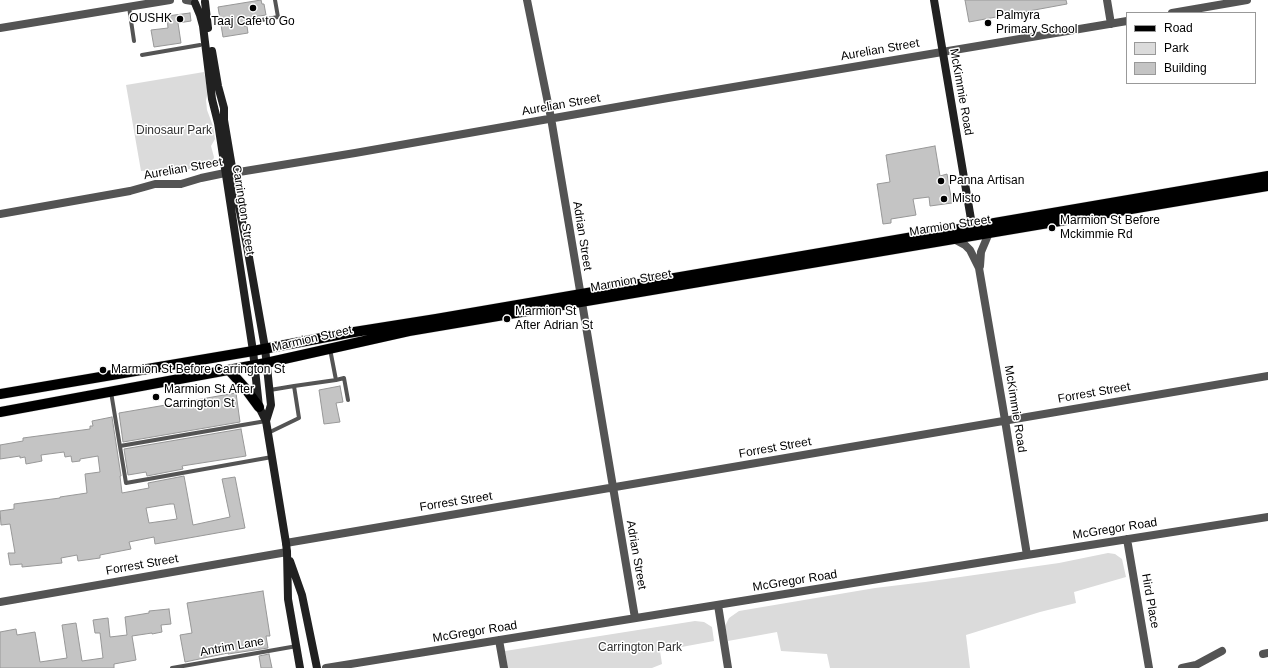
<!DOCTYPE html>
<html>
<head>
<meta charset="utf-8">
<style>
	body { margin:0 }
	#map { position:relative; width:1268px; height:668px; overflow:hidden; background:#fff; font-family:Helvetica,sans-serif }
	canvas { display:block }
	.legend { position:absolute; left:1126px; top:12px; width:130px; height:72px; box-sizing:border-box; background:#fff; border:1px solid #999; margin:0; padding:5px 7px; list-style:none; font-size:12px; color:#000 }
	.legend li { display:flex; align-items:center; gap:8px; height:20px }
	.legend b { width:20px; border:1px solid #999 }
</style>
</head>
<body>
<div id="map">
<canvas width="1268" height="668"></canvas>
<ul class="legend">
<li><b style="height:5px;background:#000"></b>Road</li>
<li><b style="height:11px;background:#dbdbdb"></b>Park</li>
<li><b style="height:11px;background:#c4c4c4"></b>Building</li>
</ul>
</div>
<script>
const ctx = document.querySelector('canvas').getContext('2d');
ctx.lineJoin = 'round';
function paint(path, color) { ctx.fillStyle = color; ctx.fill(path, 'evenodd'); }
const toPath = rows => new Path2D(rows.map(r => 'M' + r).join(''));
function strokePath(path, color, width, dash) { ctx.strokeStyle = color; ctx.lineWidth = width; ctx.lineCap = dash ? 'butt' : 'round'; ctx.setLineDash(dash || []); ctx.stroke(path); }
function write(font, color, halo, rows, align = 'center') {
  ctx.font = font + ' Helvetica,sans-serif'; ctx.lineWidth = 3; ctx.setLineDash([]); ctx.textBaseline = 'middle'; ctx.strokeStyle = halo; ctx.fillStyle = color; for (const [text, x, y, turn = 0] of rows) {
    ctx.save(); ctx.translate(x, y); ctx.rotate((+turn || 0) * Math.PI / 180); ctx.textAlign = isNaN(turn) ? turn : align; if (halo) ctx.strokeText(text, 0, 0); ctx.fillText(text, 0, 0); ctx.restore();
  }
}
const green = toPath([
	[204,72,208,92,206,100,207,110,213,126,215,139,211,146,214,157,213,161,210,163,195,168,183,170,172,171,154,170,141,171,126,85],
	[1108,553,1115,554,1122,559,1126,577,1074,592,1076,603,1040,612,966,635,970,668,830,668,827,654,781,651,777,632,728,641,725,626,729,618,739,611,875,588,925,582,1059,563],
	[695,621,704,622,712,627,714,641,660,651,662,664,652,668,508,668,505,651]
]);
const building = toPath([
	[261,0,262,4,264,4,266,15,246,18,243,23,244,26,247,26,248,33,223,37,218,7,261,0],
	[965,0,1066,0,1067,4,969,22,965,0],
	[190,13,191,21,178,23,181,43,154,47,151,30,168,28,167,16,190,13],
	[935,146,940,176,947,174,952,203,930,206,929,197,913,199,916,215,891,219,891,223,883,224,877,184,890,182,886,155,935,146],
	[340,386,343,402,336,403,340,422,324,424,319,390,340,386],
	[236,393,240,422,123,442,119,413,236,393],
	[112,417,121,476,120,476,122,493,149,488,148,483,184,476,193,525,230,517,222,479,235,477,245,528,155,544,154,537,129,542,131,549,100,555,100,558,78,561,77,555,61,558,62,563,22,567,22,564,10,565,8,553,15,553,10,524,1,525,0,511,14,509,14,504,60,498,60,497,87,493,85,474,100,472,98,456,80,459,80,461,72,462,71,456,65,457,64,452,41,455,42,461,26,464,25,457,20,458,20,456,0,459,0,445,23,441,23,438,90,429,90,426,93,426,92,421,112,417],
	[170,504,174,504,177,519,149,523,146,508,170,504],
	[241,429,246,456,182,466,183,469,147,476,146,472,128,475,124,449,241,429],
	[263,591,270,636,266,636,268,648,228,654,228,653,185,662,180,635,192,633,187,603,263,591],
	[169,609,171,624,161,625,162,632,152,634,152,633,132,636,136,660,114,664,114,668,0,668,0,632,16,629,17,635,35,632,40,662,67,658,62,625,76,623,82,661,103,658,100,633,95,633,93,620,108,618,110,637,127,635,125,617,149,613,149,611,169,609],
	[269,654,272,668,261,668,259,656,269,654]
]);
const lane = toPath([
	[129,7,134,41],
	[246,23,278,17,275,0],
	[142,55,200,45],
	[336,380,344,378,348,400],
	[270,390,294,386],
	[111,392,126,483,272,457],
	[268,433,299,418,294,386,336,380,330,349],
	[120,446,266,421],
	[172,668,297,646]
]);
const street = toPath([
	[186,0,192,1],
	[527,0,551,118,635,618],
	[1107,0,1111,24],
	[1172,13,1247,0],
	[0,28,170,0],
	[0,214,130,191,155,184,181,184,201,178,225,173,233,173,355,153,668,98,1127,21],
	[954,239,965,245,970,250,979,268,1003,408,1027,555],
	[980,266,981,252,989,233],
	[1127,539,1149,668],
	[286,543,1268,376],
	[0,602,287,552],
	[718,605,728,668],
	[499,640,504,668],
	[1263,654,1268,653],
	[326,668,1027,555,1268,517],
	[1182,668,1196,665,1222,651]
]);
const secondary = toPath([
	[934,0,973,231],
	[205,2,208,28],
	[195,3,200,15,203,26,212,99,218,123,253,351,259,407,266,421,286,543,287,552,288,599,300,668],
	[212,51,218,86,224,108,224,120,237,197,247,246,265,348,271,405,266,421],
	[290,561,302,595,317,668]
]);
const primary = toPath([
	[229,370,245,388,259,407],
	[0,394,253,351,348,333,436,319,1268,176],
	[0,412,266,363,409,331,1268,186]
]);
const markers = [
	[253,8,4,"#000"],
	[180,19,4,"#000"],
	[988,23,4,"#000"],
	[941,181,4,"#000"],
	[944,199,4,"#000"],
	[1052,228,4,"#000"],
	[507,319,4,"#000"],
	[103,370,4,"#000"],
	[156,397,4,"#000"]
];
const poiNames = [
	["Palmyra",996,16],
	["Primary School",996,30],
	["OUSHK",172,19,"right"],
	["Taaj Cafe to Go",253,22,"center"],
	["Panna Artisan",949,181],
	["Misto",952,199],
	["Marmion St Before",1060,221],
	["Mckimmie Rd",1060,235],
	["Marmion St",515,312],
	["After Adrian St",515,326],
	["Marmion St Before Carrington St",111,370],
	["Marmion St After",164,390],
	["Carrington St",164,404]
];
const streetNames = [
	["Aurelian Street",880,50,-10],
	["McKimmie Road",961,92,80],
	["Aurelian Street",561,105,-10],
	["Aurelian Street",183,169,-10],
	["Carrington Street",243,210,81],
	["Marmion Street",950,226,-9],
	["Adrian Street",582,236,81],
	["Marmion Street",631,281,-10],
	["Marmion Street",312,339,-13],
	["Forrest Street",1094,393,-10],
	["McKimmie Road",1015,409,81],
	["Forrest Street",775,448,-10],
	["Forrest Street",456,502,-9],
	["McGregor Road",1115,529,-9],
	["Adrian Street",636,555,80],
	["Forrest Street",142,565,-10],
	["McGregor Road",795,581,-9],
	["Hird Place",1150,601,80],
	["McGregor Road",475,632,-9],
	["Antrim Lane",232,647,-10]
];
const parkNames = [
	["Dinosaur Park",174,131],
	["Carrington Park",640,648]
];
paint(green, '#dbdbdb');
paint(building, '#c4c4c4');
strokePath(building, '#989898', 1);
strokePath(primary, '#dbdbdb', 11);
strokePath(lane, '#545454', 4);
strokePath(street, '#545454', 8);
strokePath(secondary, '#212121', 8);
strokePath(primary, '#000', 10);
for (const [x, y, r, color] of markers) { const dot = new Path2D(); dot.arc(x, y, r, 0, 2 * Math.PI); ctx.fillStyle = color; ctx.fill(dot); strokePath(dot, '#fff', 1.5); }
write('12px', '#000', '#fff', poiNames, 'left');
write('12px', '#000', '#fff', streetNames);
write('12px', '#323232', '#fff', parkNames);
</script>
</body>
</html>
